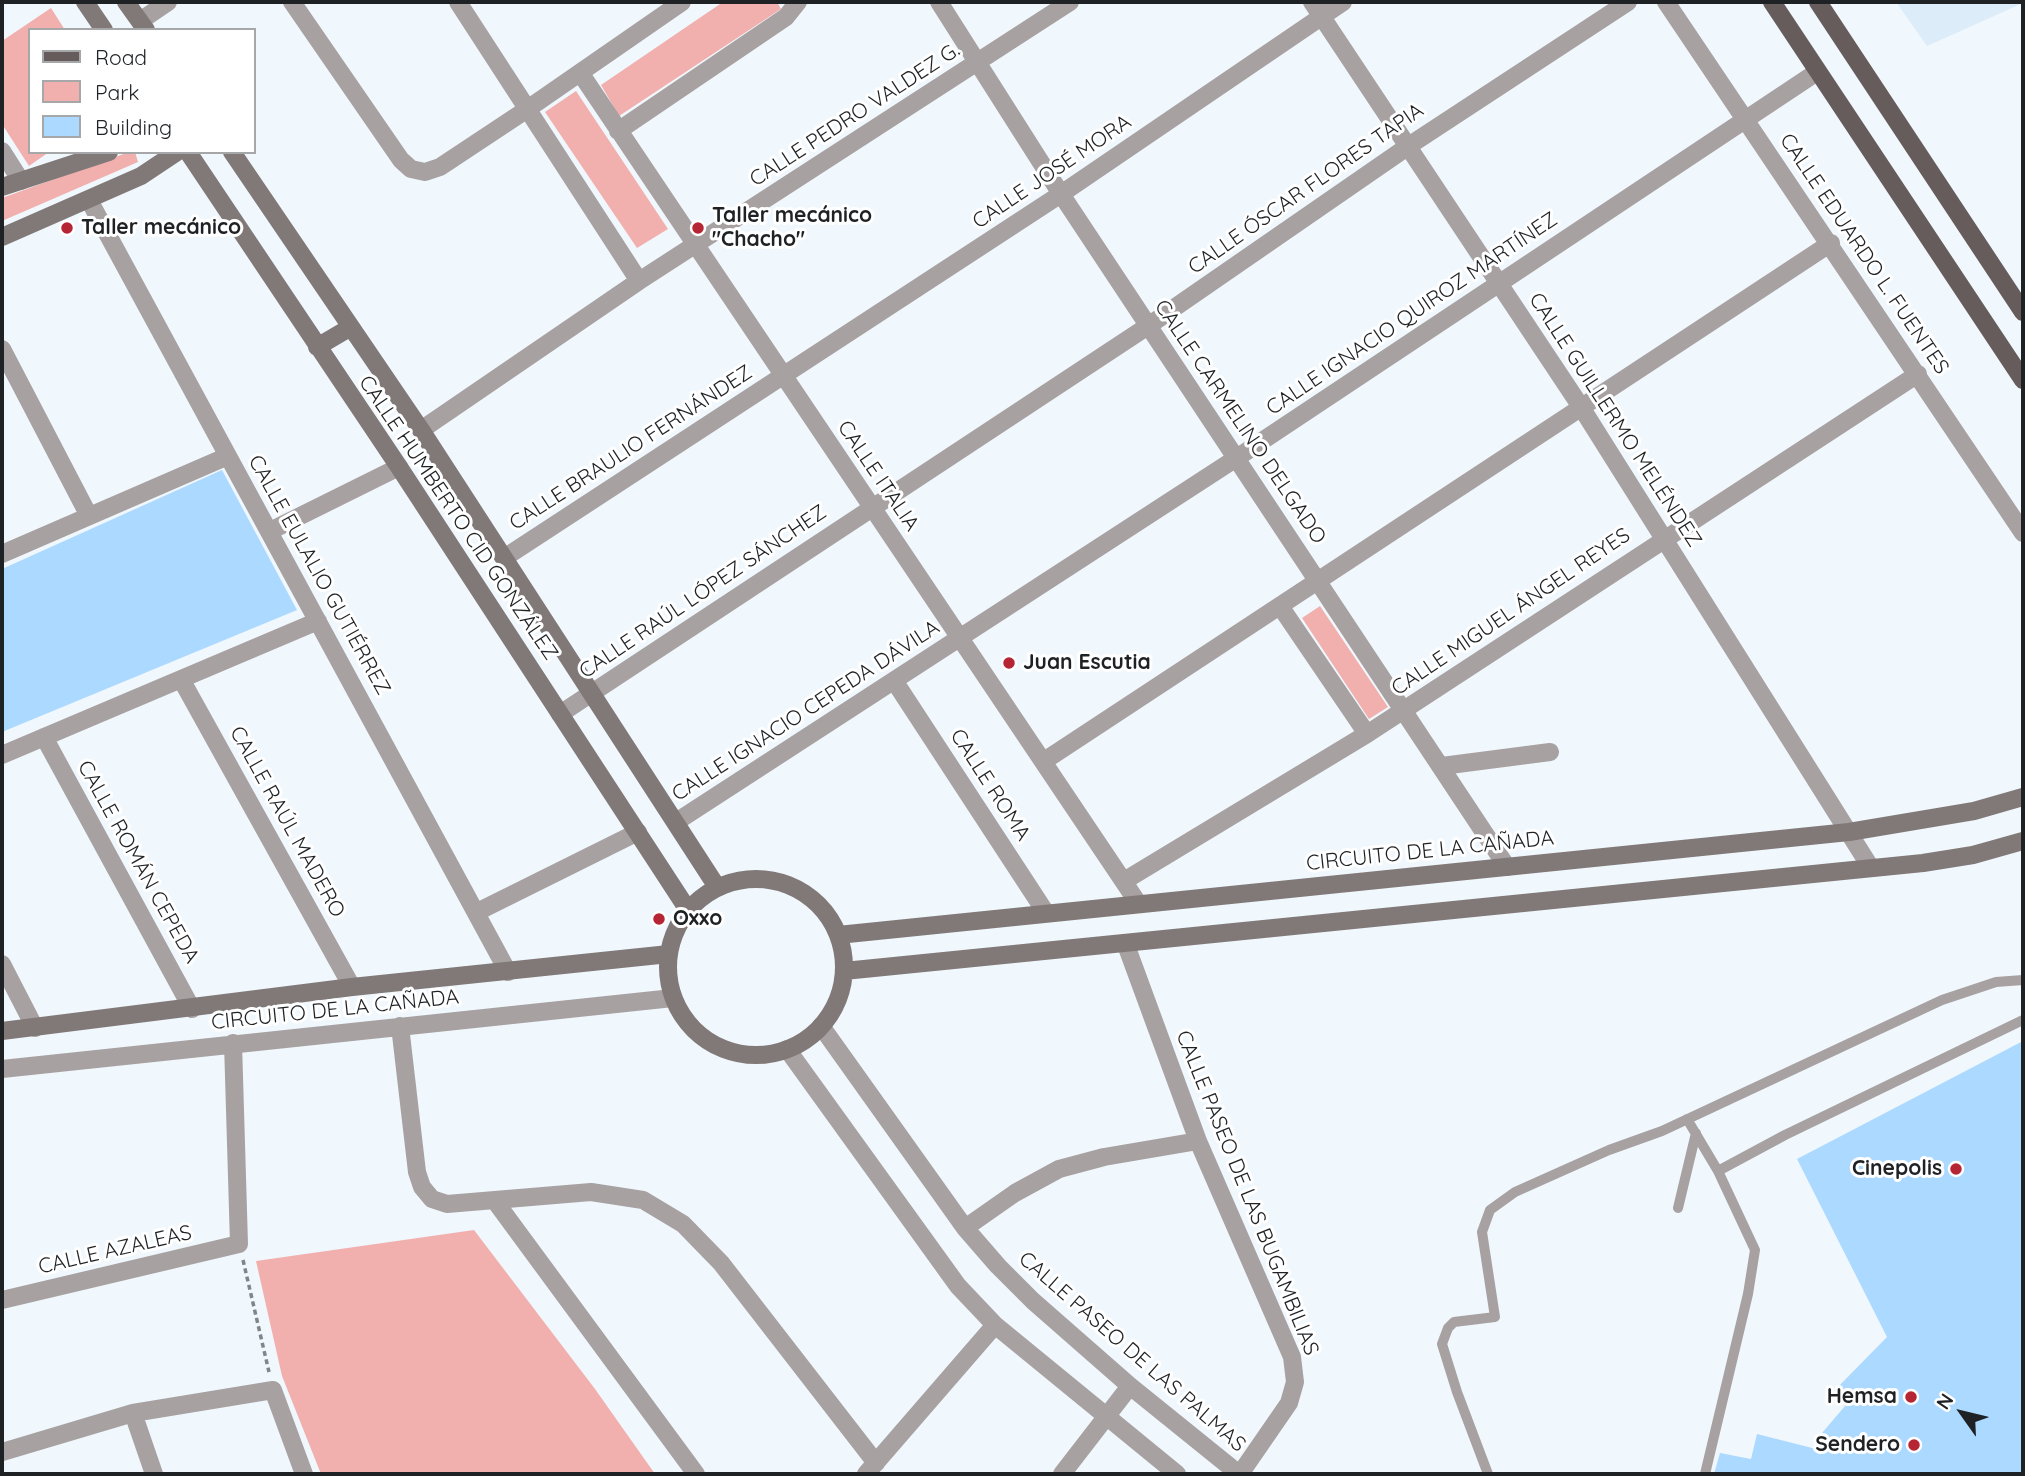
<!DOCTYPE html>
<html>
<head>
<meta charset="utf-8">
<style>
	body { margin:0 }
	#map { position:relative; width:2025px; height:1476px; overflow:hidden; background:#f0f7fd; font-family:Quicksand,sans-serif }
	canvas { display:block }
	.frame { position:absolute; inset:0; border:4px solid #1f2225; pointer-events:none }
	.legend { position:absolute; left:28px; top:28px; width:228px; height:126px; box-sizing:border-box; background:#fff; border:2px solid #a5a7a8; margin:0; padding:9px 12px; list-style:none; font-size:21px; color:#1f2225 }
	.legend li { display:flex; align-items:center; gap:14px; height:35px }
	.legend b { width:35px; border:2px solid #a5a7a8 }
	.north { position:absolute; left:1927px; top:1378px; width:70px; height:70px; -webkit-text-stroke:5px #fff; paint-order:stroke; rotate:304deg; font-size:19px; font-weight:700; line-height:28px; text-align:center; color:#1f2225 }
	.north::after { content:''; display:block; margin:auto; width:24px; height:32px; background:#1f2225; clip-path:polygon(50% 0,100% 100%,50% 72%,0 100%) }
</style>
</head>
<body>
<div id="map">
<canvas width="2025" height="1476"></canvas>
<div class="frame"></div>
<ul class="legend">
<li><b style="height:9px;background:#665c5c"></b>Road</li>
<li><b style="height:19px;background:#f1b0ad"></b>Park</li>
<li><b style="height:19px;background:#acd9ff"></b>Building</li>
</ul>
<div class="north">N</div>
</div>
<script>
const ctx = document.querySelector('canvas').getContext('2d');
ctx.lineJoin = 'round';
function paint(path, color) { ctx.fillStyle = color; ctx.fill(path, 'evenodd'); }
const toPath = rows => new Path2D(rows.map(r => 'M' + r).join(''));
function strokePath(path, color, width, dash) { ctx.strokeStyle = color; ctx.lineWidth = width; ctx.lineCap = dash ? 'butt' : 'round'; ctx.setLineDash(dash || []); ctx.stroke(path); }
function write(font, color, halo, rows, align = 'center') {
  ctx.font = font + ' Quicksand,sans-serif'; ctx.lineWidth = 6; ctx.setLineDash([]); ctx.textBaseline = 'middle'; ctx.strokeStyle = halo; ctx.fillStyle = color; for (const [text, x, y, turn = 0] of rows) {
    ctx.save(); ctx.translate(x, y); ctx.rotate((+turn || 0) * Math.PI / 180); ctx.textAlign = isNaN(turn) ? turn : align; if (halo) ctx.strokeText(text, 0, 0); ctx.fillText(text, 0, 0); ctx.restore();
  }
}
const built = toPath([
	[1896,2,2023,2,2023,3,1927,46]
]);
const green = toPath([
	[723,2,777,2,781,9,619,116,601,85],
	[51,8,65,30,30,30,30,152,49,152,29,166,2,124,2,41],
	[576,91,668,229,637,248,545,112],
	[129,152,135,152,138,162,2,221,2,198],
	[1320,606,1388,707,1369,719,1302,618],
	[474,1230,595,1389,655,1474,321,1474,282,1376,256,1261]
]);
const building = toPath([
	[222,470,297,610,2,732,2,569],
	[2023,1041,2023,1474,1714,1474,1720,1453,1751,1459,1757,1434,1824,1451,1832,1443,1822,1433,1845,1406,1832,1393,1887,1337,1797,1159]
]);
const path = toPath([
	[243,1260,269,1372]
]);
const lane = toPath([
	[1687,1119,1718,1171,1755,1250,1748,1294,1705,1474],
	[1718,1171,1785,1135,2023,1020],
	[1678,1208,1696,1133],
	[1488,1474,1457,1392,1442,1344,1448,1328,1454,1322,1495,1317,1482,1232,1490,1210,1515,1192,1609,1150,1662,1131,1942,1000,1996,982,2023,980]
]);
const street = toPath([
	[292,2,401,160,411,169,425,172,440,167,526,110,682,2],
	[458,2,639,281],
	[939,2,1061,194,1507,867],
	[1312,2,1581,407,1871,868],
	[1666,2,2023,533],
	[140,21,168,2],
	[581,74,1138,903],
	[618,131,786,17,798,2],
	[2,151,21,181],
	[89,200,508,972],
	[2,349,89,516],
	[421,430,639,281,1070,2],
	[270,531,399,467],
	[2,554,228,456],
	[504,558,1061,194,1343,2],
	[1280,606,1367,734],
	[181,679,352,987],
	[895,682,1046,913],
	[560,714,1148,326,1410,145,1628,2],
	[44,737,192,1009],
	[2,755,318,621],
	[1044,761,1831,243],
	[1442,766,1550,752],
	[676,822,1238,457,1817,72],
	[1124,881,1367,734,1918,374],
	[477,912,638,832],
	[1126,945,1198,1141,1292,1357,1295,1382,1289,1403,1240,1474],
	[2,964,35,1028],
	[400,1026,417,1172,422,1187,432,1199,447,1204,591,1192,643,1200,683,1224,721,1263,876,1463],
	[821,1026,965,1228,998,1266,1033,1301,1130,1386,1239,1474],
	[787,1049,958,1286,995,1325,1177,1474],
	[2,1069,673,998],
	[495,1201,696,1474],
	[965,1228,1015,1193,1059,1169,1104,1157,1198,1141],
	[2,1300,239,1244,233,1043],
	[133,1413,154,1474],
	[2,1452,133,1413,273,1390,304,1474],
	[866,1474,995,1325],
	[1062,1474,1130,1386]
]);
const secondary = toPath([
	[85,2,104,30],
	[126,2,146,30],
	[188,152,399,467,688,910],
	[232,152,421,430,717,887],
	[2,187,109,152],
	[2,237,141,176,177,152],
	[317,347,351,327],
	'668 967a88 88 0 1 1 176 0a88 88 0 1 1-176 0Z',
	[838,935,1849,832,1974,811,2023,797],
	[844,971,1923,863,1973,855,2023,841],
	[2,1031,352,987,669,954]
]);
const primary = toPath([
	[1772,2,2023,380],
	[1818,2,2023,312]
]);
const markers = [
	[67,228,7,"#b62534"],
	[698,228,7,"#b62534"],
	[1009,663,7,"#b62534"],
	[659,919,7,"#b62534"],
	[1956,1169,7,"#b62534"],
	[1911,1397,7,"#b62534"],
	[1914,1445,7,"#b62534"]
];
const streetNames = [
	["CALLE PEDRO VALDEZ G.",855,115,-33],
	["CALLE JOSÉ MORA",1052,172,-34],
	["CALLE ÓSCAR FLORES TAPIA",1306,189,-35],
	["CALLE EDUARDO L. FUENTES",1864,254,56],
	["CALLE IGNACIO QUIROZ MARTÍNEZ",1412,314,-34],
	["CALLE GUILLERMO MELÉNDEZ",1615,420,57],
	["CALLE CARMELINO DELGADO",1240,422,56],
	["CALLE BRAULIO FERNÁNDEZ",631,448,-33],
	["CALLE ITALIA",878,476,56],
	["CALLE HUMBERTO CID GONZÁLEZ",458,518,56],
	["CALLE EULALIO GUTIÉRREZ",319,575,61],
	["CALLE RAÚL LÓPEZ SÁNCHEZ",703,592,-34],
	["CALLE MIGUEL ÁNGEL REYES",1511,612,-34],
	["CALLE IGNACIO CEPEDA DÁVILA",806,711,-33],
	["CALLE ROMA",990,785,57],
	["CALLE RAÚL MADERO",287,822,61],
	["CIRCUITO DE LA CAÑADA",1430,851,-6],
	["CALLE ROMÁN CEPEDA",138,862,61],
	["CIRCUITO DE LA CAÑADA",335,1010,-6],
	["CALLE PASEO DE LAS BUGAMBILIAS",1247,1193,68],
	["CALLE AZALEAS",115,1250,-13],
	["CALLE PASEO DE LAS PALMAS",1132,1352,41]
];
const poiNames = [
	["Taller mecánico",712,216],
	["\"Chacho\"",712,240],
	["Taller mecánico",81,228],
	["Juan Escutia",1023,663],
	["Oxxo",673,919],
	["Cinepolis",1942,1169,"right"],
	["Hemsa",1897,1397,"right"],
	["Sendero",1900,1445,"right"]
];
paint(built, '#dcecf9');
paint(green, '#f1b0ad');
paint(building, '#acd9ff');
strokePath(path, '#808589', 3.5, [5, 3.5]);
strokePath(lane, '#a7a1a1', 10);
strokePath(street, '#a7a1a1', 18);
strokePath(secondary, '#817978', 18);
strokePath(primary, '#665c5c', 18);
for (const [x, y, r, color] of markers) { const dot = new Path2D(); dot.arc(x, y, r, 0, 2 * Math.PI); ctx.fillStyle = color; ctx.fill(dot); strokePath(dot, '#fff', 2.5); }
write('21px', '#1f2225', '#fff', streetNames);
write('bold 21px', '#1f2225', '#fff', poiNames, 'left');
</script>
</body>
</html>
